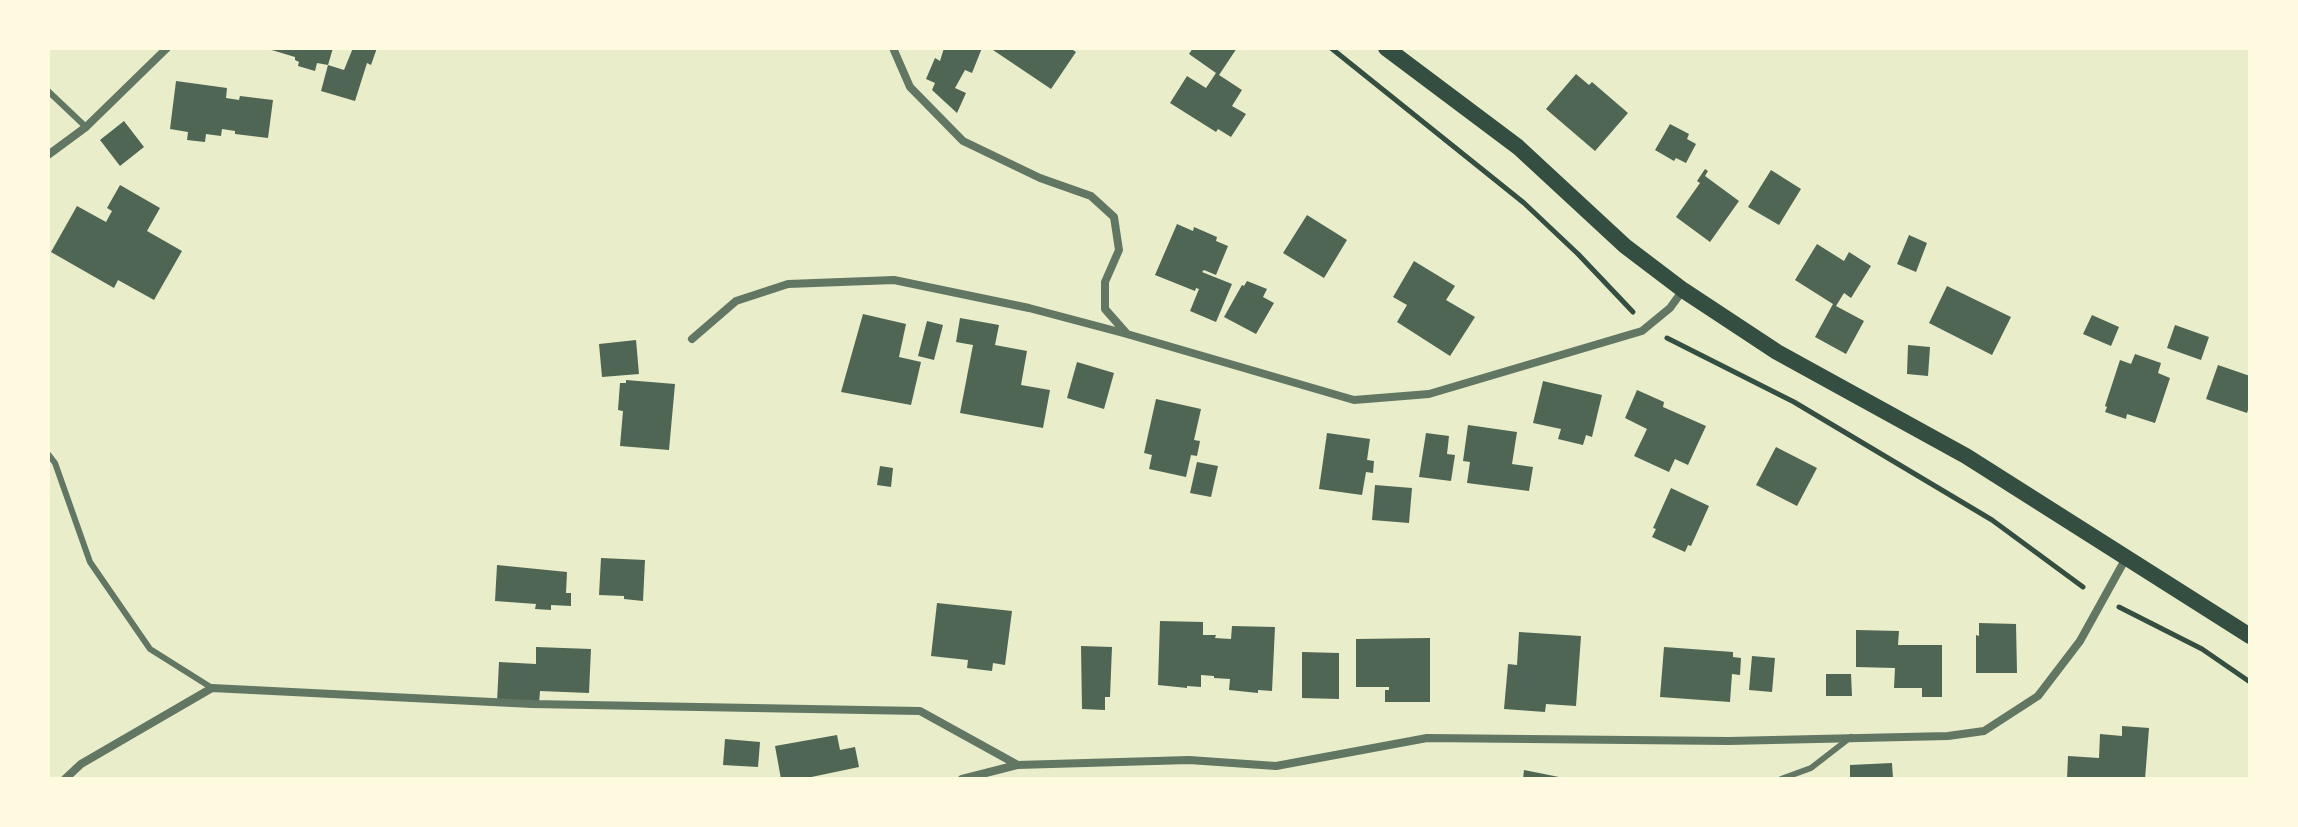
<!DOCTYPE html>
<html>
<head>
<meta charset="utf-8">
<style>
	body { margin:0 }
	#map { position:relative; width:2298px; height:827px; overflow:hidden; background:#e9edc9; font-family:"DM Sans",sans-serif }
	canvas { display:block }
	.frame { position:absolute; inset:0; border:50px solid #fefae0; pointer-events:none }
</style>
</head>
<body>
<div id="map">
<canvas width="2298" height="827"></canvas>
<div class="frame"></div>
</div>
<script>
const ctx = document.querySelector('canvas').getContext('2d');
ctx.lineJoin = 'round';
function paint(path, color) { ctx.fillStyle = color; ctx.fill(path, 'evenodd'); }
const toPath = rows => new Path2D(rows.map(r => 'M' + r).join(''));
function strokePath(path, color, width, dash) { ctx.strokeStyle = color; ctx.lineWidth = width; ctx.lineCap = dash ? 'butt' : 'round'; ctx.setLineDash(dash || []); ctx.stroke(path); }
const building = toPath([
	[265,48,333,48,328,65,317,63,315,71,298,66,299,62,295,60,295,57],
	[353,48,377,48,371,65,367,63,355,101,321,91,328,65,344,70],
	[944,48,982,48,972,73,965,70,955,88,966,93,957,113,932,90,935,83,926,79,935,58,940,61],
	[990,48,1070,48,1076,52,1051,89],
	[1193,48,1237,48,1219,75,1242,90,1232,106,1246,114,1231,137,1218,129,1216,132,1170,103,1187,76,1206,88,1216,73,1189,54],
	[1576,74,1589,85,1592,82,1628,113,1595,151,1546,109],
	[176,81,227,88,226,98,239,100,240,96,273,100,268,138,235,134,235,131,222,129,221,136,206,134,205,142,187,140,188,132,170,129],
	[124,121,144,147,120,166,100,140],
	[1670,124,1689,134,1687,139,1696,144,1686,163,1676,158,1674,161,1655,150],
	[1705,169,1708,171,1705,176,1739,201,1710,242,1676,217,1700,183,1697,181],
	[1771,170,1801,189,1779,225,1748,207],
	[120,185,160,208,147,231,182,251,154,300,118,280,114,288,51,252,77,206,106,222,112,211,107,208],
	[1307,215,1347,240,1324,278,1283,253],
	[1177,224,1193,231,1194,227,1217,237,1216,241,1228,246,1216,275,1204,270,1202,272,1232,284,1216,322,1190,311,1199,289,1196,288,1195,291,1155,275],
	[1909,235,1927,243,1916,272,1897,264],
	[1817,244,1844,261,1849,252,1871,266,1851,298,1844,293,1836,306,1864,321,1846,354,1815,337,1833,304,1795,280],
	[1414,261,1455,286,1446,300,1475,317,1450,356,1397,322,1407,305,1393,297],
	[1247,281,1267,289,1263,297,1274,303,1256,334,1224,317,1242,285,1244,286],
	[1947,286,2011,317,1992,355,1929,323],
	[863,314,906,324,899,357,921,362,911,405,841,392],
	[2092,315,2119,327,2111,346,2083,334],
	[960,318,999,325,995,345,1027,351,1021,385,1050,390,1043,428,960,413,973,345,956,342],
	[927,321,943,325,934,360,918,356],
	[2175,325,2209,337,2201,360,2167,348],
	[636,340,639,374,602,377,599,344],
	[1908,345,1930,347,1928,376,1907,374],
	[2135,354,2161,363,2158,373,2170,378,2155,423,2127,414,2126,419,2105,412,2107,407,2105,406,2120,360,2131,364],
	[1077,362,1114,373,1104,409,1067,398],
	[2218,365,2250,376,2250,404,2247,413,2206,399],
	[626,380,675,384,669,450,620,446,623,411,618,410,620,383,626,383],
	[1543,381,1602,395,1592,437,1586,435,1583,445,1558,439,1561,429,1533,423],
	[1637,390,1664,402,1663,407,1706,426,1688,465,1675,459,1669,472,1634,456,1647,429,1625,418],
	[1156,399,1201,409,1194,440,1200,441,1197,456,1191,455,1186,477,1149,469,1152,455,1144,453],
	[1468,425,1517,432,1512,464,1533,467,1529,491,1467,483,1470,462,1463,461],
	[1327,433,1370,439,1367,460,1374,461,1373,473,1366,472,1362,495,1319,489],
	[1426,433,1449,436,1447,454,1455,455,1451,481,1419,477],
	[1776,447,1817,468,1797,506,1756,485],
	[1197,462,1218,466,1211,497,1190,493],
	[880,466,893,468,891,487,877,485],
	[1375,485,1412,488,1409,523,1372,520],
	[1671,488,1709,506,1691,546,1688,545,1685,552,1652,537,1656,529,1653,528],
	[601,558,645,560,643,601,624,599,624,596,599,595],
	[497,565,567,572,566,593,571,593,571,606,551,605,551,610,535,609,536,604,495,601],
	[937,603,1012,611,1005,665,993,663,992,671,967,668,968,660,931,656],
	[1160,621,1203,622,1203,635,1216,635,1215,638,1231,639,1232,626,1275,627,1272,691,1258,690,1258,693,1229,690,1230,679,1214,678,1214,676,1201,675,1201,687,1187,686,1187,688,1158,685],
	[1979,623,2016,624,2017,673,1976,673,1976,635,1979,636],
	[1856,630,1899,631,1898,645,1942,645,1942,697,1922,697,1922,688,1894,688,1895,668,1856,667],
	[1519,632,1581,636,1576,706,1546,704,1545,712,1504,709,1508,664,1517,665],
	[1430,638,1430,702,1385,702,1385,690,1389,690,1389,687,1356,687,1356,639],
	[1081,646,1112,647,1110,697,1105,697,1105,710,1082,709],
	[536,647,591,649,589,693,540,691,539,704,497,702,499,662,536,664],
	[1664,647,1733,652,1733,657,1741,658,1740,675,1732,674,1730,702,1660,697],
	[1302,652,1339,653,1339,699,1302,698],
	[1752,656,1775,658,1772,692,1749,690],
	[1826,674,1851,674,1852,696,1826,696],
	[2122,726,2149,728,2145,779,2067,779,2068,756,2099,758,2100,734,2122,736],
	[837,735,840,750,855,747,859,767,802,779,781,779,775,746],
	[725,739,760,742,758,767,723,765],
	[1892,763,1893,779,1850,779,1850,765],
	[1524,770,1564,778,1564,779,1523,779]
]);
const path = toPath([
	[1331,48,1524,203,1578,254,1633,312],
	[1667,338,1794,402,1992,520,2083,587],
	[2119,607,2202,649,2250,682]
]);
const service = toPath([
	[48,91,86,127],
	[48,454,55,463,90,562,150,649,212,688],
	[1781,779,1811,768,1851,737]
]);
const minor = toPath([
	[893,48,910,87,963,141,1040,178,1091,196,1114,217,1119,250,1105,282,1105,309,1127,334,1354,400,1429,394,1642,331,1670,308,1683,290],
	[48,155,86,127,167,48],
	[692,339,736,301,788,284,894,280,1029,308,1127,334],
	[65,779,81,764,212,688,532,704,920,711,1016,764],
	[962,779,1017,765,1189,760,1276,766,1427,738,1729,741,1948,736,1984,731,2038,696,2080,641,2126,558]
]);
const secondary = toPath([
	[1386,48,1518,147,1625,246,1683,290,1777,352,1966,456,2250,636]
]);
paint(building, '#4f6655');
strokePath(path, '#344e41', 5);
strokePath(service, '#617663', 6);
strokePath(minor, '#617663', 8);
strokePath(secondary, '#344e41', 16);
</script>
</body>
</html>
